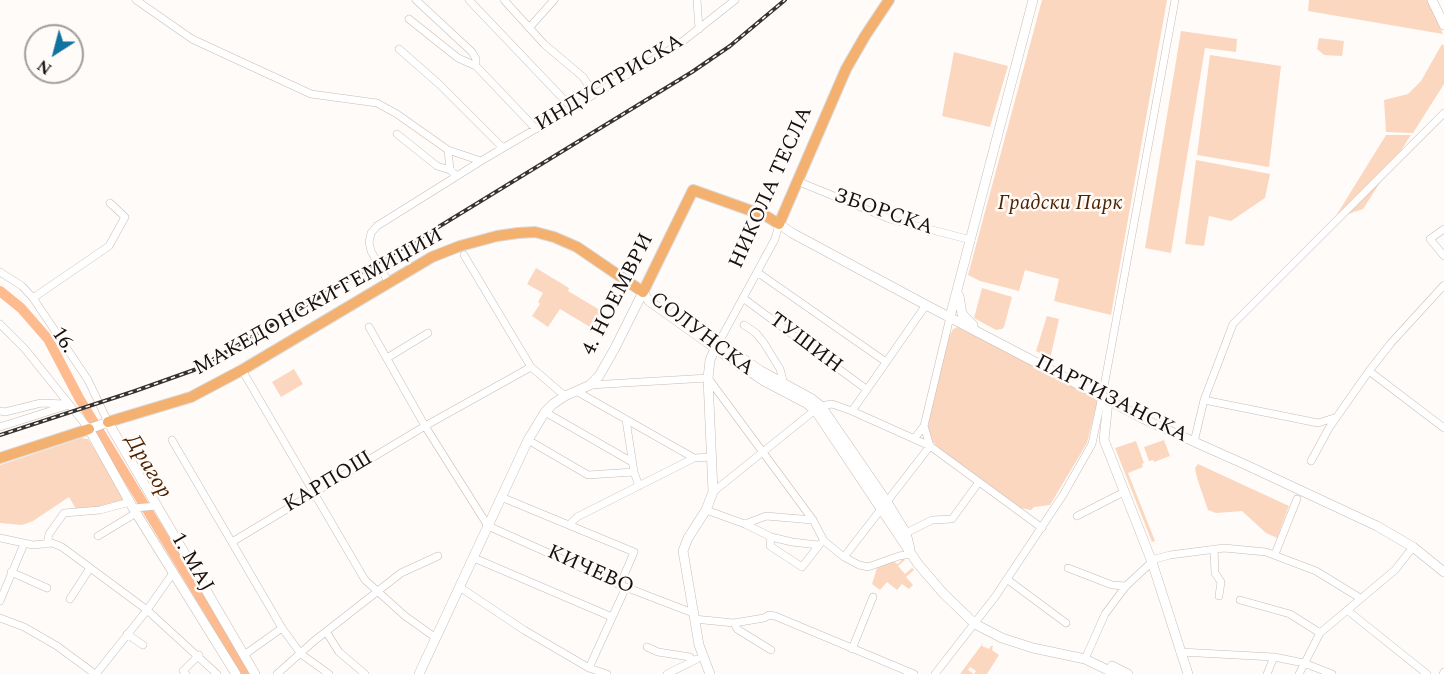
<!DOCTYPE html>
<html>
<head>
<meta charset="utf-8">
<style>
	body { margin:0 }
	#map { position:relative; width:1444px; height:674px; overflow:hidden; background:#fefbf9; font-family:Spectral,serif }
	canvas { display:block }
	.north { position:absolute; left:24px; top:24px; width:60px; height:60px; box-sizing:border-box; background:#fefbf9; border:2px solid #a29e9c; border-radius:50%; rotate:216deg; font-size:16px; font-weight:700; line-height:24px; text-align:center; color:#171210 }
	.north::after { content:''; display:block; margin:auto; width:21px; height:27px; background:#10729f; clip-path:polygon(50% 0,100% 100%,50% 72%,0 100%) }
</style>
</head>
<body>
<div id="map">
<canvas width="1444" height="674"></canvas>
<div class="north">N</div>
</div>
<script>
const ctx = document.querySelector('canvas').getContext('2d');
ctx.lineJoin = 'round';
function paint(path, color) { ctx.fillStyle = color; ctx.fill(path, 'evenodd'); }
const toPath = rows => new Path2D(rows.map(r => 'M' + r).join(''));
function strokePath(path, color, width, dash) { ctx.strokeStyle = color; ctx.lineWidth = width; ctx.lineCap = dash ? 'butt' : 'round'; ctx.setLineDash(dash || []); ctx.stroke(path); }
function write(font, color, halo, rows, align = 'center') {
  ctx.font = font + ' Spectral,serif'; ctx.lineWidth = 5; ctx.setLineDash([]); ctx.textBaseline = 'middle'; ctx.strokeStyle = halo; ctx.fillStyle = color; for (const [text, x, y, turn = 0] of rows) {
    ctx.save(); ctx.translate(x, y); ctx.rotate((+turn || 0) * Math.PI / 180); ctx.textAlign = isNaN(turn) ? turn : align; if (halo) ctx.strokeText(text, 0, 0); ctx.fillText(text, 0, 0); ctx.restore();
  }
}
const green = toPath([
	[1042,0,1167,0,1111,315,1054,301,1059,279,1043,275,1025,270,1019,291,980,281,968,275],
	[1309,0,1429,0,1443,34,1308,11],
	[1181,31,1237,39,1236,52,1205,48,1171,253,1145,248],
	[1319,38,1344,41,1342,56,1324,55,1317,49],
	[1442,44,1444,46,1444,84,1413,133,1386,132,1384,100,1408,94,1421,81],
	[954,52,1008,66,990,127,942,116],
	[1210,55,1281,66,1269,167,1197,155],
	[1386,135,1411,135,1363,209,1334,219],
	[1196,160,1270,174,1265,198,1231,221,1209,216,1204,246,1185,244],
	[536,268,569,288,568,291,605,313,595,330,560,309,548,327,532,316,540,304,538,302,543,293,527,284],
	[982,288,1012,297,1004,327,1002,329,996,330,974,318],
	[1047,316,1059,319,1050,359,1036,351],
	[958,327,1098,399,1087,443,1050,505,1034,507,1031,510,1021,508,940,449,933,442,928,428,930,412,949,337,953,329],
	[294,369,303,384,281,397,272,382],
	[81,438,88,439,90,442,125,498,122,502,98,508,76,509,69,497,33,521,22,525,0,523,0,465],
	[1164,440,1170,456,1154,462,1153,460,1149,461,1144,447],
	[1136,441,1144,463,1142,464,1143,467,1128,473,1155,541,1152,542,1115,448],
	[1198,464,1289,506,1277,538,1266,533,1242,511,1216,513,1208,510,1197,478,1195,468],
	[903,558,905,560,898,566,905,574,912,568,914,570,906,577,913,585,909,589,902,584,897,590,887,582,880,590,872,584,877,568,892,561,898,564],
	[983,643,982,646,989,649,991,646,993,646,992,650,999,655,987,674,974,674,976,671,970,667,968,670,974,674,960,674]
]);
const river = toPath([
	[0,291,21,308,48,339,79,398,247,674]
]);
const street = toPath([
	[136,0,192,39,311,94,377,103,397,114,448,150,481,161],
	[416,0,472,52,476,59,476,66],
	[469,0,572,108],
	[504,0,544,44,583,77,594,94],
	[697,0,699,29],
	[409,19,458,58,476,66,536,129],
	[529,28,554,0],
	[399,49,439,84,503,148],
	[397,134,437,166,450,170,457,176],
	[448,150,450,170],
	[797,181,890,219,971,240],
	[1444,229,1430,239,1444,256],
	[464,255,531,367,565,396],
	[0,272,22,286,33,298,88,380,108,422],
	[757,272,886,362],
	[389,283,371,251,369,242,371,233,377,226,481,161,678,45,735,0],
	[33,298,109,246,125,217,110,203],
	[743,298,866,389],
	[0,324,25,349,89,429],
	[744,325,756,333,764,343,780,369,784,384],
	[369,327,425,426,488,526,620,585,693,613],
	[719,342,775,239,779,224],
	[387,358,428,333],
	[242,370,365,580,405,616,436,638],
	[1369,371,1444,428],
	[590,385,708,378,813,520,824,541,844,557,930,446,924,426],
	[576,391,694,458,712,457],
	[1103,392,1175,0],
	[1204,400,1318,423,1334,418],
	[0,411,5,412,41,403,65,404],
	[852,411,926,305],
	[545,412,632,462],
	[626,420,634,472,639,486],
	[0,427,69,405],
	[914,439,924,426,950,317],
	[172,440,282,628,301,654,329,674],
	[528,440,588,475,634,472],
	[1194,442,1204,400,1233,324,1444,113],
	[1311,461,1329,428,1369,371,1391,343,1444,285],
	[713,492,815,410,821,406,832,404,852,411,930,446,1042,528],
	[501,497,634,552,620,585],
	[133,508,158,506],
	[706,510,745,524,771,537,792,542,818,545],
	[1077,516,1124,492],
	[745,524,766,516,813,520],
	[569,525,577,517,694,458],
	[906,533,932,520,952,519,979,482],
	[98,536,136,513],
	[771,537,770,546,802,567,820,544],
	[0,538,33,545,52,543,62,547,147,610,217,674],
	[232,542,425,426,531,367],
	[47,544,49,534,64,513,100,510,130,502],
	[1214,549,1215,573,1221,582,1219,596],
	[1275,554,1297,499],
	[844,557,859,565,868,567,899,556,911,554],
	[474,558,612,617],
	[1068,568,1112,585,1126,586],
	[11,572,47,588],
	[1008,580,1066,623],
	[461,588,524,630,589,668,607,674],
	[70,599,90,568],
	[1240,600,1290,614,1320,633],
	[0,601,24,544],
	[1347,610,1427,674],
	[0,618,24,627,57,646,95,674],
	[694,619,734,623,764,618,769,615,775,616,914,674],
	[734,623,737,629,771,650],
	[327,633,339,652,365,674],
	[127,634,143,645],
	[647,647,658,652,690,657,693,661],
	[852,649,873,597],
	[1180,652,1274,657,1304,663,1332,674],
	[244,655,282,628],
	[1085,659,1105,614,1126,586,1155,559,1170,555,1224,548,1266,552,1316,571,1360,598],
	[589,668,626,587],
	[96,674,147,610,173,573],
	[186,674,183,671,199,655],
	[277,674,314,641,401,573,438,556],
	[667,674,697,659],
	[935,674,995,597,1063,495,1092,444,1101,401],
	[1267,674,1274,657],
	[1299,674,1320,633,1395,570,1413,547],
	[1443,674,1444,672]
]);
const secondary = toPath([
	[1432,0,1444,25],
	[779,224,792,233,926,305,1152,423,1244,464,1377,526,1413,547,1444,572],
	[643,292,649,301,715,348,764,381,806,403,815,410,918,564,943,593,975,624,1002,638,1033,648,1085,659,1116,674],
	[959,296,962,314,973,325],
	[675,312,761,371,812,399,821,406,887,502,906,533,910,549],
	[950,317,1033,0],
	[1108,401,1104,440,1152,562,1188,674],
	[1112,666,1128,674],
	[236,674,133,508,89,429,108,422,255,674],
	[419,674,528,440,545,412,553,404,565,396,590,385,599,376,615,348,643,292],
	[710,674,699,645,683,551,688,538,706,510,713,492,708,378,710,360,717,344]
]);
const primary = toPath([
	[108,422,191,397,242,370,432,257,460,246,497,236,518,233,535,232,554,237,577,247,643,292,693,190,766,216,779,224,846,69,865,36,889,0],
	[0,458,89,429]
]);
const rail = toPath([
	[0,435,135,391,194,370,221,355,440,226,692,72,730,46,785,0]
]);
const streetNames = [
	["ИНДУСТРИСКА",610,84,-31],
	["НИКОЛА ТЕСЛА",772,188,-66],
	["ЗБОРСКА",883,213,19],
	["4. НОЕМВРИ",619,295,-63],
	["МАКЕДОНСКИ ГЕМИЏИИ",319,303,-29],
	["СОЛУНСКА",701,335,37],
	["16.",62,341,57],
	["ТУШИН",805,344,37],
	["ПАРТИЗАНСКА",1111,400,27],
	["КАРПОШ",329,483,-31],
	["1. МАЈ",191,563,60],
	["КИЧЕВО",590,571,24]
];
const parkNames = [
	["Градски Парк",1060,205]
];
const waterNames = [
	["Драгор",147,467,59]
];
paint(green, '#fcd7c0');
strokePath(river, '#febb8f', 10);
strokePath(street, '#c8bcb4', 8);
strokePath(secondary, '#c8bcb4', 10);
strokePath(primary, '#dad9d9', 12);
strokePath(street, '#fff', 7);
strokePath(secondary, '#fff', 9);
strokePath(primary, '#f4b06e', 10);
strokePath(rail, '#383331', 4);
strokePath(rail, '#fefbf9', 1.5, [4.5]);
write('21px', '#171210', '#fefbf9', streetNames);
write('italic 21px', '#4d2401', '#fefbf9', parkNames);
write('italic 22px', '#4c2200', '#fefbf9', waterNames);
</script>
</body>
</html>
